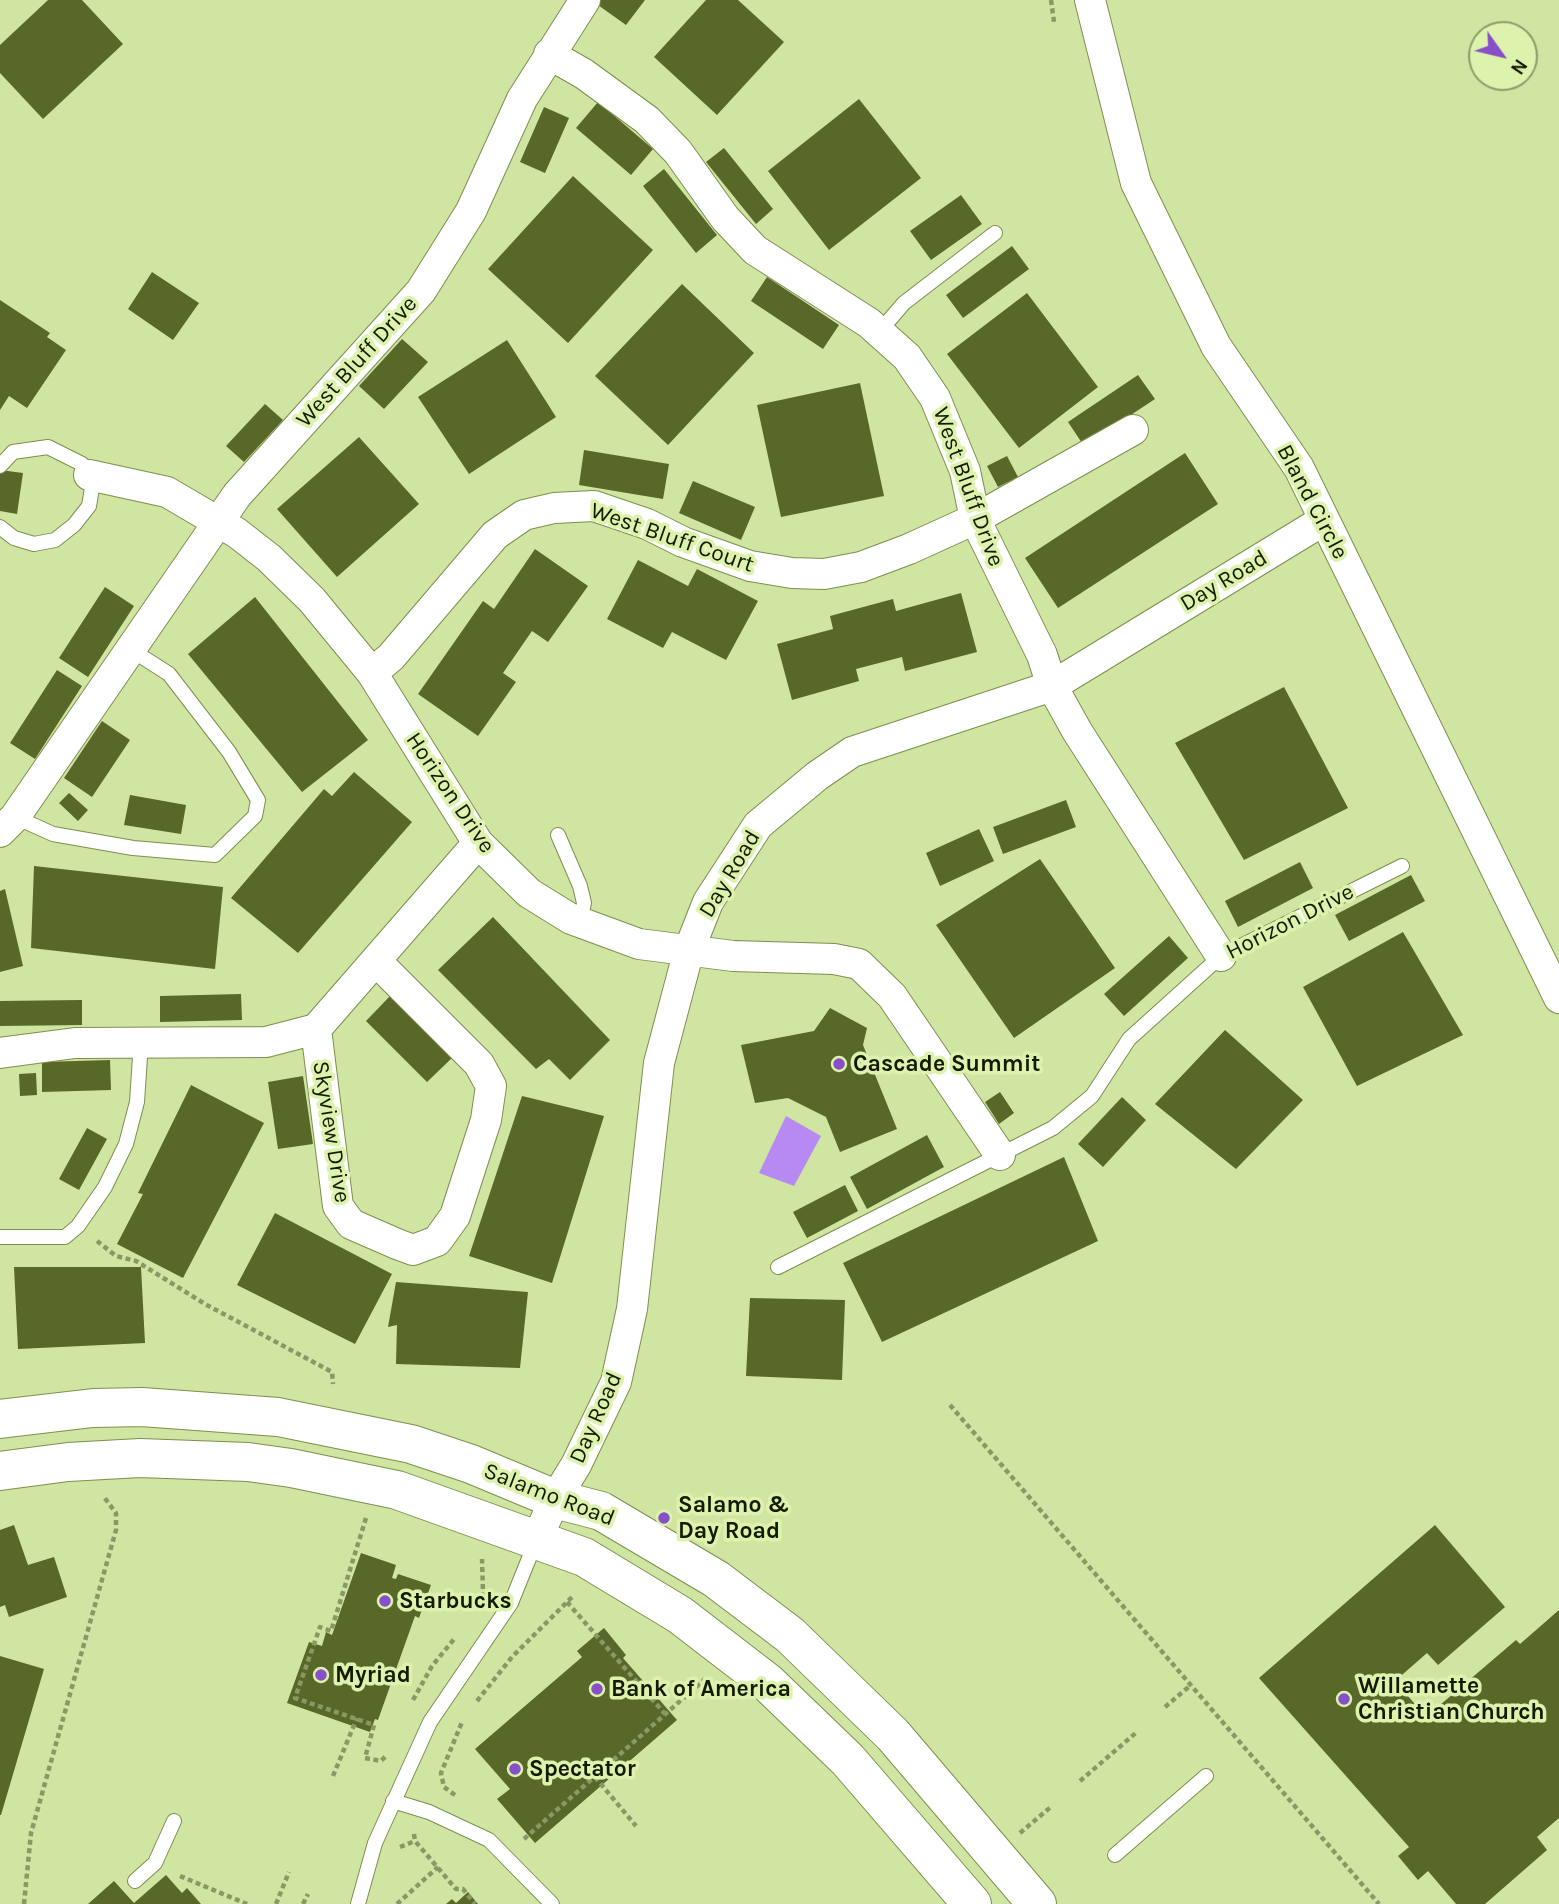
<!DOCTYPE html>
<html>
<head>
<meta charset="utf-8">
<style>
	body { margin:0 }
	#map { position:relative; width:1559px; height:1904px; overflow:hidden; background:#d0e5a1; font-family:Karla,sans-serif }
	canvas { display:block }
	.north { position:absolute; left:1468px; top:21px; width:70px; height:70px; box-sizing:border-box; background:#ddf2ad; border:2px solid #8d9c69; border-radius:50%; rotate:124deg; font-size:19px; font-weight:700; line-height:28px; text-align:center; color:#141b02 }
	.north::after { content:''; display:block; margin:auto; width:24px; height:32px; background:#8750c8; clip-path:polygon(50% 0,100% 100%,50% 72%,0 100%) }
</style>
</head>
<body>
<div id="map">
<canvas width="1559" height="1904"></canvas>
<div class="north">N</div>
</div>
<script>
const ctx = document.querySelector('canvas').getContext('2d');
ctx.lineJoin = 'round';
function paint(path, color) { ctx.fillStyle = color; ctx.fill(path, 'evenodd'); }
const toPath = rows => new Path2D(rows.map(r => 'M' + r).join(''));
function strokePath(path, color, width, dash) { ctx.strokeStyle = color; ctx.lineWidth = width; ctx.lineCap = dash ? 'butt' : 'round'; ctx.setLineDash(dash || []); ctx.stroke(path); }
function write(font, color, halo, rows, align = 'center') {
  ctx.font = font + ' Karla,sans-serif'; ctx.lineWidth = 7; ctx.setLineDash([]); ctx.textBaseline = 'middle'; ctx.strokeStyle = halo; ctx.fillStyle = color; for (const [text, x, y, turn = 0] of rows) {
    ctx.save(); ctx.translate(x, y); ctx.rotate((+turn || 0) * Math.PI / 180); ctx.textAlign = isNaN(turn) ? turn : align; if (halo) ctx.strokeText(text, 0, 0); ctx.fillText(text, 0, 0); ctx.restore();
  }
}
const water = toPath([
	[786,1116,821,1136,794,1186,759,1173]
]);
const building = toPath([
	[48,0,82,0,123,44,43,119,0,73,0,45],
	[601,0,645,0,626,25,598,5],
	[706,0,738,0,784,42,717,115,654,57],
	[859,99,921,178,829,250,768,171],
	[598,102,653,149,631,175,576,128],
	[544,107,569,118,545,173,520,162],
	[724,148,773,209,756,224,706,162],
	[664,169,717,235,696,253,643,186],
	[573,176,653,250,568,343,488,269],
	[961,195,982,224,931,260,910,231],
	[1012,246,1029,269,963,318,946,295],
	[152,272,199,303,173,340,128,309],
	[767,277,839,325,823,349,751,301],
	[682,284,754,353,668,445,595,376],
	[1027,293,1098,387,1019,448,947,354],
	[0,300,50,333,47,337,66,350,27,408,9,396,0,410],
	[402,339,428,362,384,409,359,386],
	[507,340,556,417,469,474,418,397],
	[1138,375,1155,399,1084,446,1068,422],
	[860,383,884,496,781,517,757,405],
	[265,404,283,420,244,462,226,446],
	[359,437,419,504,337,577,277,509],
	[584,450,669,464,663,499,579,485],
	[1185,453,1218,504,1058,608,1025,558],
	[1007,456,1018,477,998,487,987,466],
	[0,470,23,473,17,514,0,511],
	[693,481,755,507,741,540,679,513],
	[535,549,588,586,548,642,532,631,503,673,516,682,478,736,418,694,483,601,494,609],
	[638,560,688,586,697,569,758,601,726,660,672,632,663,648,607,619],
	[105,587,134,606,88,677,59,658],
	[961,593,977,652,905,671,902,657,856,669,859,681,792,700,777,644,833,629,830,616,893,599,896,611],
	[255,597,368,740,302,792,188,654],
	[57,670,82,686,35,759,10,743],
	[1284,687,1348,808,1244,860,1175,743],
	[102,721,130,740,92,797,64,778],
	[354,772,412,822,298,953,231,898,324,789,332,796],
	[69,793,88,810,78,821,59,803],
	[130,795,186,805,181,834,124,825],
	[1066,800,1076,827,1003,854,993,827],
	[979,829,994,861,940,886,926,853],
	[1040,859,1115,968,1014,1038,936,925],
	[1300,862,1313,888,1238,927,1225,901],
	[34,866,223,887,215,969,31,948],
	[1411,875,1425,901,1349,941,1335,915],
	[5,889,23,966,0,972,0,891],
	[493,917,610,1040,570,1080,549,1059,536,1069,438,970],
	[1403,932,1463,1035,1357,1086,1303,987],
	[1169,936,1188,958,1124,1016,1104,994],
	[241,994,242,1020,160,1022,160,996],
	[390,996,452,1058,427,1082,366,1021],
	[82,1000,82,1025,0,1026,0,1001],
	[830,1008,867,1028,863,1045,897,1129,840,1152,826,1117,788,1098,755,1103,741,1045,814,1031],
	[1225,1030,1303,1100,1236,1169,1155,1104],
	[110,1060,111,1090,42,1092,42,1062],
	[36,1073,37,1095,20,1096,19,1074],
	[303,1076,313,1144,278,1149,268,1082],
	[191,1085,264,1123,183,1278,117,1244,143,1194,138,1193],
	[1000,1092,1014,1113,999,1124,985,1102],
	[522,1096,604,1116,552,1283,469,1256],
	[1122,1097,1146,1120,1103,1167,1078,1144],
	[87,1128,107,1139,79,1190,59,1179],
	[927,1135,944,1167,867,1209,850,1177],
	[1064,1157,1098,1241,882,1342,843,1263],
	[845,1185,858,1211,807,1238,793,1212],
	[275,1213,392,1274,355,1344,237,1285],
	[14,1267,141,1267,145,1343,18,1349],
	[396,1282,528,1292,520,1368,396,1364,397,1325,388,1327],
	[750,1298,845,1300,842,1380,746,1376],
	[14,1525,28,1565,54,1557,67,1597,9,1617,5,1605,0,1607,0,1530],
	[1435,1525,1505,1607,1438,1665,1427,1653,1395,1681,1426,1717,1516,1640,1520,1644,1559,1610,1559,1818,1537,1837,1547,1850,1485,1904,1456,1904,1428,1871,1418,1880,1398,1856,1409,1847,1259,1678],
	[361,1553,396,1565,392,1578,396,1579,398,1574,431,1585,419,1618,415,1616,378,1720,375,1719,370,1732,287,1703,309,1642,322,1646,326,1632,332,1635],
	[604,1628,626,1655,623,1658,677,1720,535,1843,497,1799,510,1789,475,1749,582,1657,577,1651],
	[0,1656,44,1669,1,1815,0,1815],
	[166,1875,182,1893,187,1888,201,1904,88,1904,114,1881,134,1903],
	[468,1892,478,1904,446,1904,452,1899,456,1903]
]);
const path = toPath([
	[1051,0,1054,22],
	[97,1241,116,1256,136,1261,205,1304,332,1372,333,1384],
	[950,1405,1379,1904],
	[366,1518,331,1631,320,1627,295,1698,374,1725,365,1758,381,1761,387,1755],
	[567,1602,665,1714],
	[478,1605,483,1593,482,1559],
	[413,1700,432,1666,455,1638],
	[477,1701,512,1657,573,1596],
	[1165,1707,1191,1685],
	[333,1776,357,1718],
	[595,1777,636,1826],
	[1080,1781,1138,1731],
	[455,1795,444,1787,441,1773,462,1722],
	[1020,1833,1052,1806],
	[414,1834,415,1841,456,1889,463,1889,475,1904],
	[524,1839,705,1679],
	[400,1847,415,1841],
	[180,1876,247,1904],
	[24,1904,31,1833,116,1530,116,1513,104,1497],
	[276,1904,289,1872],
	[303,1904,308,1894],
	[397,1904,438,1867]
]);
const lane = toPath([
	[879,332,904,303,995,233],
	[0,466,13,452,48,447,82,464,92,488,89,506,74,525,55,540,34,544,14,538,0,527],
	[15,817,53,834,133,848,215,855,255,816,258,800,229,752,169,674,130,649],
	[558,835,580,886,584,903,580,921],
	[0,1237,65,1237,78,1226,105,1187,126,1144,137,1102,141,1042],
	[778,1267,1053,1128,1092,1096,1129,1039,1221,956,1402,866],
	[393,1801,429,1812,489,1840,552,1904],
	[1115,1855,1206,1776],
	[135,1881,155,1863,174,1821],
	[358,1904,375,1843,430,1722,511,1603,536,1541]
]);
const street = toPath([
	[1090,0,1136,183,1216,346,1299,468,1559,998],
	[549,54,584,74,647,120,678,152,725,218,755,250,869,323,907,357,935,398,965,471,975,519,1042,655,1052,686,1077,731,1221,956],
	[89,475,167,492,237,533,269,558,312,600,372,673,478,843,529,893,571,919,639,944,733,956,834,959,859,964,892,996,1000,1155],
	[372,673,391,657,495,535,524,515,554,508,594,506,647,524,683,542,750,566,792,573,824,574,861,567,909,549,975,519,1133,430],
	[0,832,15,817,237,495,421,291,471,211,522,99,585,0],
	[316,1029,338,1206,351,1224,397,1244,413,1250,437,1241,455,1216,486,1120,491,1086,479,1064,376,961],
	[0,1053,75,1043,266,1042,316,1029,478,843],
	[536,1541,555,1499,576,1465,616,1382,632,1309,659,1063,689,950,708,902,758,825,817,776,852,752,1052,686,1324,520]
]);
const secondary = toPath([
	[0,1419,93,1408,142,1407,278,1417,411,1444,471,1464,555,1499,601,1511,716,1579,790,1635,893,1735,1037,1904],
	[0,1471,68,1462,140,1458,248,1462,291,1468,397,1490,584,1557,680,1615,767,1682,848,1760,972,1904]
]);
const markers = [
	[839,1064,7,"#8750c8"],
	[664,1518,7,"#8750c8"],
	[385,1601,7,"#8750c8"],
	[321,1675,7,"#8750c8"],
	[597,1689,7,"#8750c8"],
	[1344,1699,7,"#8750c8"],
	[515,1769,7,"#8750c8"]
];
const streetNames = [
	["West Bluff Drive",357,362,-48],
	["West Bluff Drive",968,487,70],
	["Bland Circle",1312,502,62],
	["West Bluff Court",672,538,19],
	["Day Road",1224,581,-31],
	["Horizon Drive",450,793,56],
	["Day Road",730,874,-59],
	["Horizon Drive",1290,922,-27],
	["Skyview Drive",331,1132,81],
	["Day Road",596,1418,-66],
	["Salamo Road",549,1495,21]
];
const poiNames = [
	["Cascade Summit",853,1064],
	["Salamo &",678,1505],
	["Day Road",678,1531],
	["Starbucks",399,1601],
	["Myriad",335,1675],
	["Willamette",1358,1686],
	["Christian Church",1358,1712],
	["Bank of America",611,1689],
	["Spectator",529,1769]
];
paint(water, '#b68af2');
paint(building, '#576828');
strokePath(lane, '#7d8f4e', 16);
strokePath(street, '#7d8f4e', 32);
strokePath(secondary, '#7d8f4e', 40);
strokePath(path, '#899965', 4.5, [5, 3.5]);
strokePath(lane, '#fff', 14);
strokePath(street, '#fff', 30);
strokePath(secondary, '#fff', 38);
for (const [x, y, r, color] of markers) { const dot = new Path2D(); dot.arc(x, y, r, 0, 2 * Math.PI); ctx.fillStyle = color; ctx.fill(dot); strokePath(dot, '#ddf2ad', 2.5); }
write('23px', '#141b02', '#ddf2ad', streetNames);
write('bold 23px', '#141b02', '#ddf2ad', poiNames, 'left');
</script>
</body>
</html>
